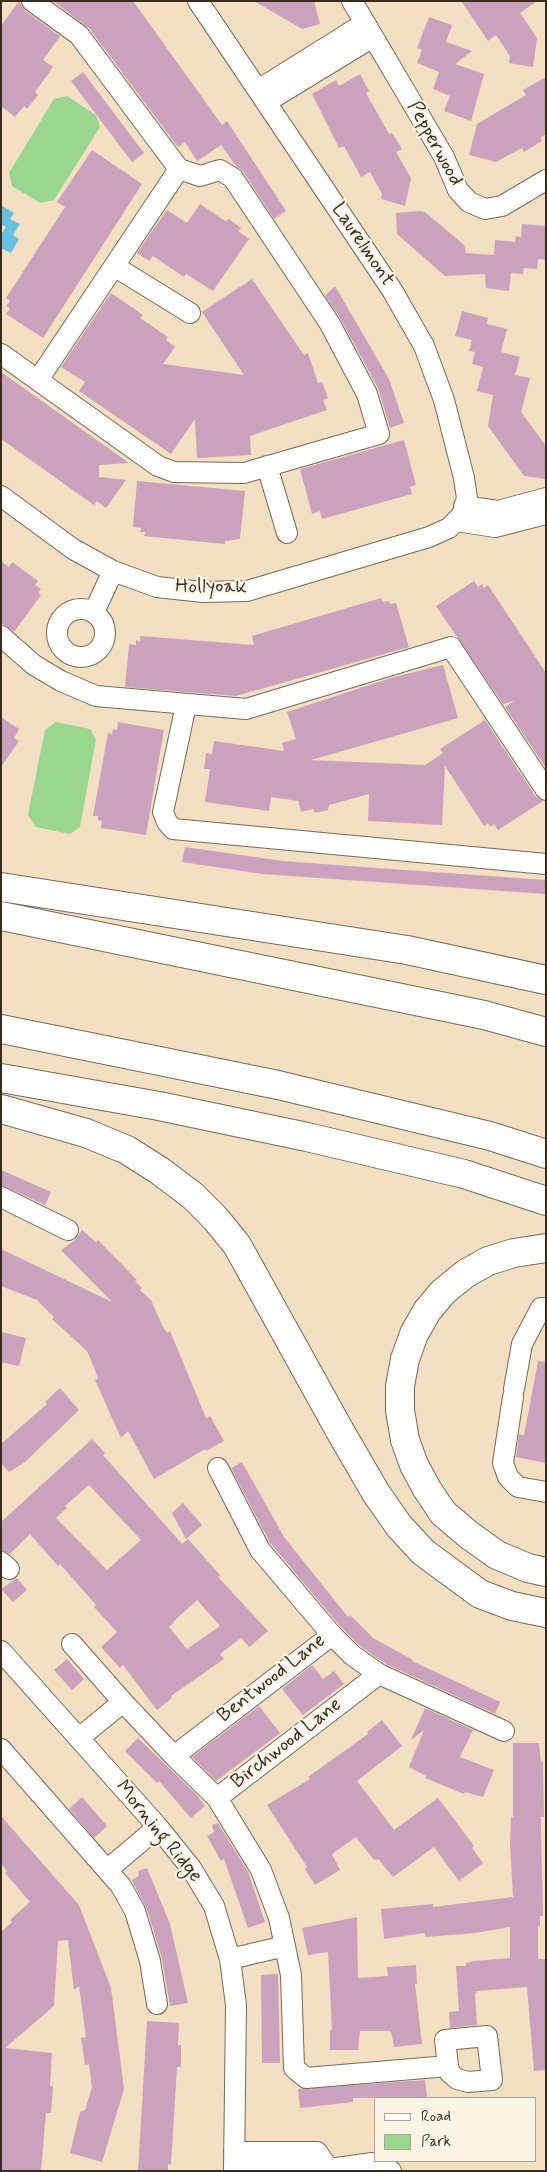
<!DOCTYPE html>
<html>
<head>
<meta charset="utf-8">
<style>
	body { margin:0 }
	#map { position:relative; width:547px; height:2172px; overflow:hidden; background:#f3dfc1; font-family:Mynerve,sans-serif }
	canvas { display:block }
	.frame { position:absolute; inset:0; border:2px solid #3b2a1e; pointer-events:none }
	.legend { position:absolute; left:374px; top:2097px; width:162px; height:65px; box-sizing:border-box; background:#fcf5e5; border:1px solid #afa495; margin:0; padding:6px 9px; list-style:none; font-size:15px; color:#3b2a1e }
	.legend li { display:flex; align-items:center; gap:10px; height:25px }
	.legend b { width:25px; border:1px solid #afa495 }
</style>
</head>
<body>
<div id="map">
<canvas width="547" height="2172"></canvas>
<div class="frame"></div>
<ul class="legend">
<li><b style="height:6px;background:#fff"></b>Road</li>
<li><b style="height:14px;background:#98d78d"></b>Park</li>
</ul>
</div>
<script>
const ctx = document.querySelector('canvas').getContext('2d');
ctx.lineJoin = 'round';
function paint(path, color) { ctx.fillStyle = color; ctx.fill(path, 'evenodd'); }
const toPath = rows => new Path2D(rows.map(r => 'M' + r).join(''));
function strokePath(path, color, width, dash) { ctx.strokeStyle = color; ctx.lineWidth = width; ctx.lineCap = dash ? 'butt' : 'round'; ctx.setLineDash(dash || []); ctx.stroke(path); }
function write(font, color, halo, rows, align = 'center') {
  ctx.font = font + ' Mynerve,sans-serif'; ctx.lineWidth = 4.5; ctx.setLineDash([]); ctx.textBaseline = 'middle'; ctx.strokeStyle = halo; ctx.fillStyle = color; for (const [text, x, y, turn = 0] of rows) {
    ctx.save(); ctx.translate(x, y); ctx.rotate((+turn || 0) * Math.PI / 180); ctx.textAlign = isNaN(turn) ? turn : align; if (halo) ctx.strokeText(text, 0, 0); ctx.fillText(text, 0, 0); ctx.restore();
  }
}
const green = toPath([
	[67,96,96,115,100,127,54,200,40,203,12,186,9,173,54,99],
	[56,722,90,729,96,739,80,827,70,834,36,827,28,815,45,730]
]);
const water = toPath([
	[1,205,14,213,10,219,20,224,13,235,19,239,11,253,1,248,1,235,6,227,1,224]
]);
const building = toPath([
	[19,1,25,11,60,36,43,60,53,67,35,92,38,95,27,109,24,106,15,117,1,106,1,26],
	[53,1,133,1,222,125,227,121,286,211,274,219,243,171,236,166,221,145,197,161,185,142,178,147,89,28],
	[254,1,314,1,320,24,302,29],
	[461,1,537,1,520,13,537,38,533,67,509,63,510,56,496,35,488,41],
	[429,17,452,25,446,42,472,51,455,64,484,74,471,121,444,111,450,96,433,89,439,72,417,63,422,50,417,48],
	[83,72,144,153,132,162,71,81],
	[360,74,369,91,366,93,375,109,389,134,392,133,402,149,396,152,411,178,405,206,381,199,382,194,370,172,361,177,344,146,339,148,312,94,336,80,339,86],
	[546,77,546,134,540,138,542,141,524,152,522,148,496,162,469,155,477,124,526,95,523,90],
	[92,150,142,184,43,338,6,314,10,308,6,306,10,301,6,298,65,207,57,202],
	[200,204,225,221,229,219,241,228,238,231,249,239,213,291,186,274,184,277,153,256,149,261,137,253,167,210,187,223],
	[419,211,425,212,464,245,466,253,494,255,495,240,515,242,516,236,521,237,522,224,546,226,546,260,538,259,537,269,524,268,523,274,511,273,509,291,486,288,485,274,445,276,397,234,396,213],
	[252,279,304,355,308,353,318,383,322,382,328,398,323,400,327,410,250,436,251,455,197,458,195,419,171,454,79,391,85,382,61,367,111,293,143,315,140,318,168,337,166,340,175,347,163,364,244,375,202,312],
	[335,286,389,379,404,423,390,428,378,388,340,318,325,296],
	[462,311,488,318,487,324,507,329,501,352,520,357,515,375,530,378,521,412,546,446,546,479,524,476,488,426,493,395,477,391,483,367,472,364,475,352,469,351,472,340,455,336],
	[1,372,129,463,99,465,99,477,126,480,106,508,97,501,94,505,1,439],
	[404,440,416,485,410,487,412,494,322,519,320,511,312,514,300,469],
	[137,481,245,491,240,539,225,541,225,544,144,536,145,532,140,532,141,528,133,527],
	[1,561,9,567,12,562,38,581,35,585,41,589,38,593,41,595,14,632,1,623],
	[474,581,478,587,482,584,484,588,488,585,546,673,546,768,505,707,514,701,503,704,436,606],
	[381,598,383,602,389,601,390,604,396,603,409,647,236,696,125,687,129,644,136,645,136,640,140,641,140,636,254,645,252,636],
	[443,665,458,718,311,760,425,765,443,753,440,749,485,720,536,797,543,801,498,830,494,824,490,827,488,823,484,826,445,766,442,825,368,821,369,794,329,805,328,810,315,813,313,809,301,812,298,801,271,797,269,811,205,802,210,769,204,769,206,753,212,754,214,741,284,751,282,743,296,739,287,712,394,677],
	[1,717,19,729,14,738,19,741,1,767],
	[118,722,164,730,146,835,101,828,102,821,98,820,98,816,93,816,108,733,112,734,113,729,117,730],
	[185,847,283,861,377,868,376,882,262,874,182,862],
	[377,868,546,880,546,894,376,882],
	[1,1170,51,1192,45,1205,1,1185],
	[82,1230,96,1242,98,1240,137,1280,135,1281,142,1288,140,1290,151,1300,162,1325,167,1333,170,1331,206,1418,210,1416,224,1441,206,1451,205,1449,154,1479,128,1431,121,1438,95,1380,98,1379,95,1370,87,1351,52,1319,54,1317,37,1300,1,1286,1,1249,112,1302,61,1250,75,1240],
	[1,1332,26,1338,19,1366,1,1362],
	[538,1361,546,1362,546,1463,516,1457,519,1434,524,1435],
	[60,1388,79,1410,25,1462,9,1472,1,1463,1,1444,47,1404,45,1402],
	[92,1439,105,1453,103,1455,182,1544,188,1539,220,1575,218,1577,268,1631,249,1647,241,1638,220,1654,224,1659,171,1696,172,1698,157,1710,123,1665,120,1668,101,1647,117,1632,94,1607,96,1605,60,1564,58,1566,30,1534,10,1554,1,1550,1,1522],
	[89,1485,141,1540,107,1570,56,1518,67,1508,65,1506],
	[197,1600,220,1626,187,1649,169,1627,174,1623,173,1622],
	[242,1462,284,1537,348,1617,350,1615,373,1638,413,1660,412,1661,500,1702,495,1714,386,1664,360,1646,341,1627,270,1543,231,1468],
	[183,1503,202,1525,186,1539,172,1513],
	[17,1578,27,1590,13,1602,1,1589],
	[67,1659,84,1679,72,1690,54,1670],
	[312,1665,323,1679,334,1671,344,1684,303,1715,282,1689],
	[259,1706,280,1733,216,1781,192,1757],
	[425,1708,473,1730,460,1757,494,1770,483,1797,465,1792,464,1794,425,1778,426,1776,409,1767,424,1730,411,1740],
	[382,1720,402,1746,357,1781,394,1830,438,1798,474,1846,472,1848,483,1863,459,1881,434,1847,393,1877,378,1859,374,1860,356,1837,332,1854,340,1870,315,1885,305,1869,307,1867,267,1805,310,1779,308,1777,368,1734,367,1732],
	[138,1738,197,1795,205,1806,191,1818,159,1781,157,1783,125,1751],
	[513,1743,539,1743,541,1762,543,1762,544,1817,541,1817,541,1827,543,1916,540,1916,540,1926,538,1926,538,1959,546,1959,546,2070,534,2071,527,1987,477,1991,475,1994,477,2025,450,2028,449,2012,459,2011,456,1966,466,1966,466,1963,474,1961,510,1958,510,1927,476,1933,425,1937,425,1933,384,1939,381,1909,433,1904,433,1907,513,1897,510,1842,511,1817,513,1817],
	[82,1797,107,1826,94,1838,69,1809],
	[1,1816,79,1905,111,1988,124,2089,102,2162,70,2153,80,2112,85,2110,92,2087,89,2064,85,2065,81,2038,86,2037,79,1986,74,1990,68,1940,58,1941,54,2006,5,2048,52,2053,50,2086,53,2086,51,2113,46,2113,41,2171,1,2171,1,1932,12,1922,10,1920,30,1902,5,1873,7,1871,1,1864],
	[218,1823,248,1872,265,1922,248,1928,224,1859,221,1861,207,1836,214,1832,212,1825],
	[147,1868,170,1924,188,2003,170,2006,162,1959,148,1912,132,1880,139,1876,138,1871],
	[357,1917,358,1978,388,1976,387,1967,416,1965,417,1984,415,1984,422,2044,394,2047,391,2031,360,2031,358,2050,330,2050,330,2030,332,2030,328,1952,308,1955,302,1928],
	[278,1974,280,2063,262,2063,261,1975],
	[147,2021,179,2023,178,2045,181,2045,181,2067,177,2067,171,2165,168,2164,168,2171,138,2171],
	[425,2080,427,2097,353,2098,353,2102,300,2108,298,2089]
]);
const minor = toPath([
	[352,1,444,157,458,190,469,202,485,209,502,206,546,180],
	[258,90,365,23],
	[266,102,373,37],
	[114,266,190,313],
	[1,354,158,466,174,472,244,473,379,434,367,394,330,324,233,178,220,170,200,176,179,169,79,35,32,1],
	[38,380,179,169],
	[267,466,287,533],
	[1,496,73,549,113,571,157,587,203,592,247,591,429,537,449,528,462,515,467,498,464,478,444,400,424,346,392,290,198,1],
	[464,506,498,511,546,498],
	[456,521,495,527,546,514],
	'57 633a24 24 0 1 1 48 0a24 24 0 1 1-48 0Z',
	[94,612,113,571],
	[1,636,34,665,61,681,96,696,246,709,451,647,546,790],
	[186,705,163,812,167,822,173,829,546,864],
	[1,1197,68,1230],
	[514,1389,522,1344,541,1308,546,1308],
	[513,1397,503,1463,508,1477,518,1487,546,1492],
	[1,1562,9,1569],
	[332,1635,352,1655,379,1674],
	[72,1644,123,1702,174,1756,332,1635,260,1550,218,1468],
	[1,1651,158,1827,191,1868,214,1906,230,1959,236,2005,234,2171],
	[79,1738,123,1702],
	[1,1749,121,1886,135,1911,150,1961,157,2004],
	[174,1756,217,1798],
	[107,1870,158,1827],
	[230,1959,285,1946],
	[448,2066,445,2040,487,2036,492,2080,468,2082,457,2079,450,2073,448,2066,306,2078,294,2068,291,1975,279,1918,261,1870,217,1798,379,1674,504,1731],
	[234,2152,317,2152,329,2169],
	[234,2170,329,2169,372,2163,391,2171]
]);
const highway = toPath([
	[1,887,407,950,546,980],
	[1,916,484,1015,546,1032],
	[1,1029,278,1085,490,1136,546,1154],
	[1,1078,159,1106,307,1137,464,1174,546,1201],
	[1,1109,86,1133,127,1150,160,1171,193,1196,215,1218,237,1245,340,1431,376,1493,399,1526,423,1552,480,1594,512,1606,546,1613],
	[546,1248,514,1253,488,1261,465,1274,443,1292,427,1311,414,1334,405,1359,400,1386,400,1410,405,1440,414,1465,427,1489,443,1513,469,1535,497,1555,528,1568,546,1572]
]);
const streetNames = [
	["Pepperwood",434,144,61],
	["Laurelmont",362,245,56],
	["Hollyoak",211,588],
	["Bentwood Lane",272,1679,-38],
	["Birchwood Lane",287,1744,-38],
	["Morning Ridge",158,1832,51]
];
paint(green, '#98d78d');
paint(water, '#65c0e2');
paint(building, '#cba2bd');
strokePath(minor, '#7b6957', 22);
strokePath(highway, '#7b6957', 30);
strokePath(minor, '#fff', 20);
strokePath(highway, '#fff', 28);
write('20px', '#3b2a1e', '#fcf5e5', streetNames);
</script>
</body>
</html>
